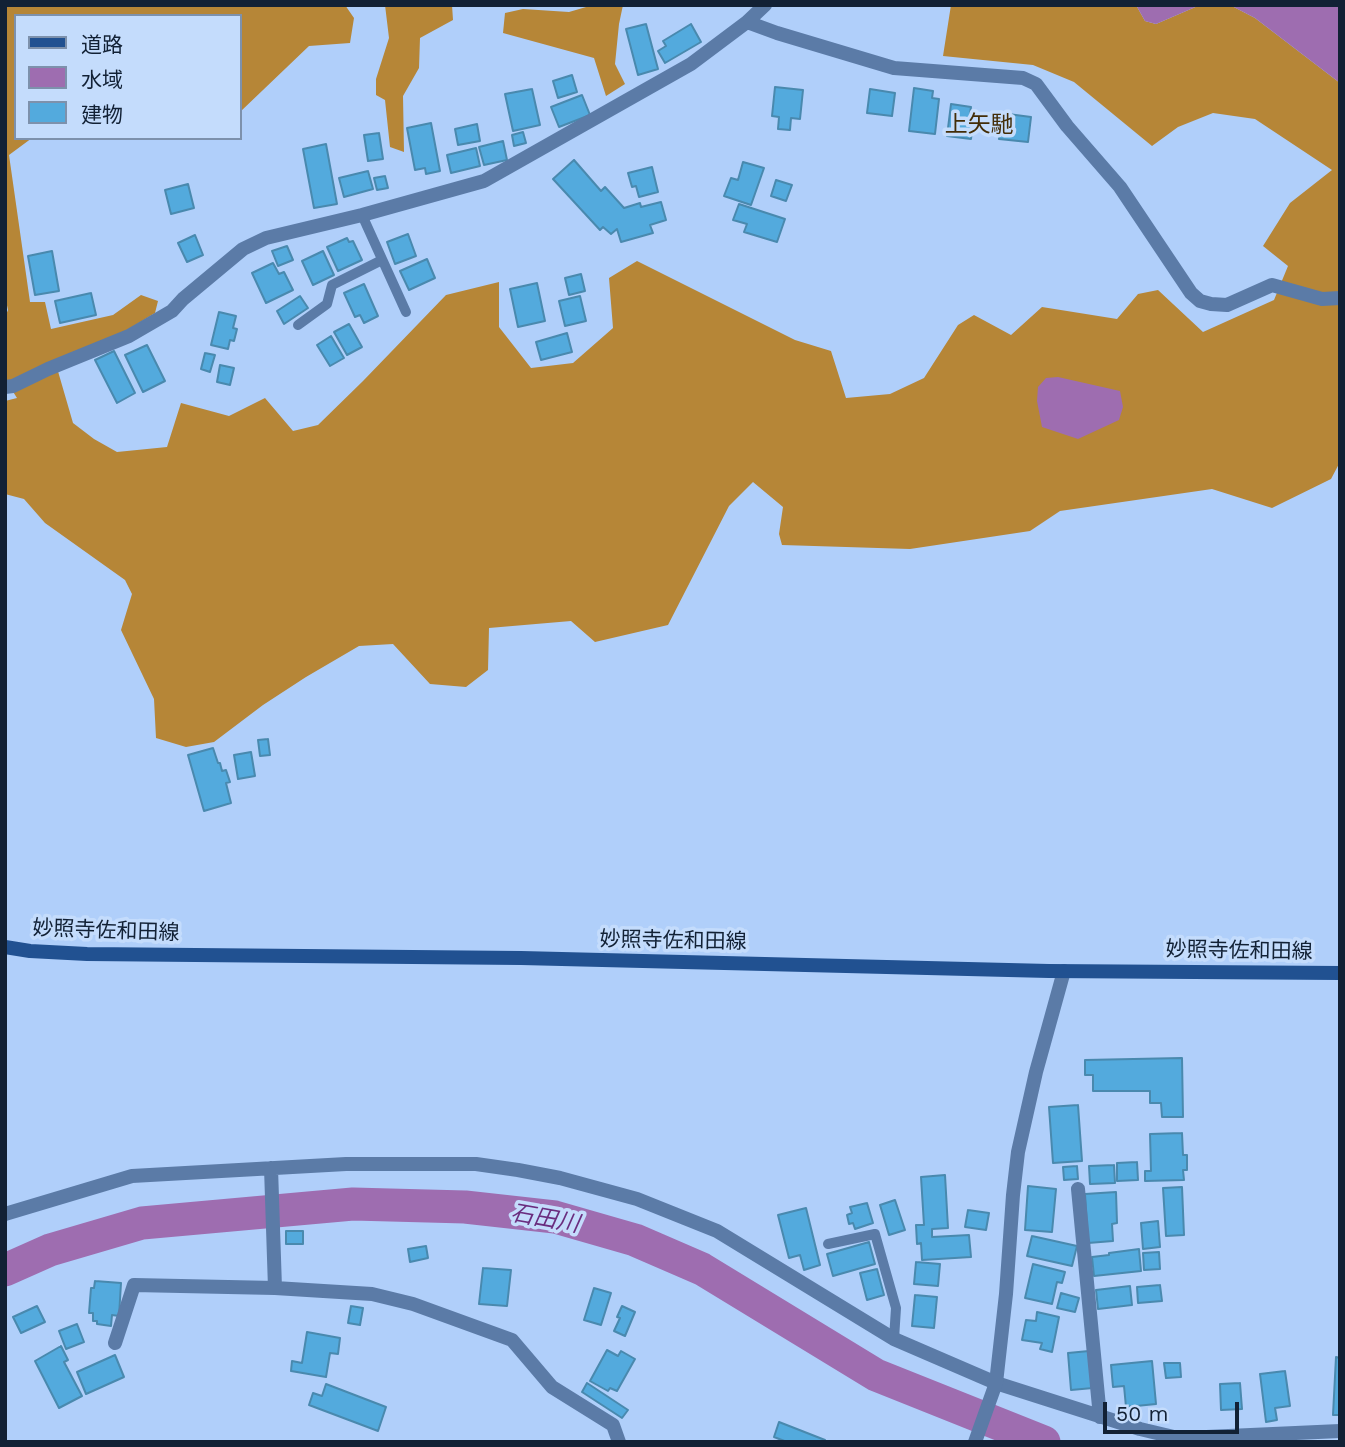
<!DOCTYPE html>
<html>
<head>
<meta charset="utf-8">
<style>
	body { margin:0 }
	#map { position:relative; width:1345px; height:1447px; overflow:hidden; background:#b0cffa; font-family:"Work Sans","Noto Sans JP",sans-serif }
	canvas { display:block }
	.frame { position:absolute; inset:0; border:7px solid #122135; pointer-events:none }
	.legend { position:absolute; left:14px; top:14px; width:228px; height:126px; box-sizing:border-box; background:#c4dcfc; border:2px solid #7d91ac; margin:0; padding:9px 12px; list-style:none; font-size:21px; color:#122135 }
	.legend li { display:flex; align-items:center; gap:14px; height:35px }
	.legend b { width:35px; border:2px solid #7d91ac }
	.scale { position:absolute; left:1103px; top:1402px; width:136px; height:32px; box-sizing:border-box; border:4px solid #122135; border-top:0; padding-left:9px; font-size:21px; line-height:24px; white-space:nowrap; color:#122135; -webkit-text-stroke:5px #c4dcfc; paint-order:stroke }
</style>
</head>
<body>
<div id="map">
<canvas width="1345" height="1447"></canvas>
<div class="frame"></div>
<ul class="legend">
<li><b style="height:9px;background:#215191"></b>道路</li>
<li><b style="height:19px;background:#9e6db0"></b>水域</li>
<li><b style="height:19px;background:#53aadd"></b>建物</li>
</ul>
<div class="scale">50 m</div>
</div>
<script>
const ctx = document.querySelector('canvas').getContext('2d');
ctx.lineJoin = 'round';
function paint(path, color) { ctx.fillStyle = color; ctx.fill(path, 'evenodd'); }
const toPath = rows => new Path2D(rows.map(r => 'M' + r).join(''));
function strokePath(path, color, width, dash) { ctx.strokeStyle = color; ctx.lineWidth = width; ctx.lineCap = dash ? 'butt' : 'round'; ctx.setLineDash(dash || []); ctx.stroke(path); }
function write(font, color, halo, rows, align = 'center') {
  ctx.font = font + ' "Work Sans","Noto Sans JP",sans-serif'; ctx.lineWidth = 7; ctx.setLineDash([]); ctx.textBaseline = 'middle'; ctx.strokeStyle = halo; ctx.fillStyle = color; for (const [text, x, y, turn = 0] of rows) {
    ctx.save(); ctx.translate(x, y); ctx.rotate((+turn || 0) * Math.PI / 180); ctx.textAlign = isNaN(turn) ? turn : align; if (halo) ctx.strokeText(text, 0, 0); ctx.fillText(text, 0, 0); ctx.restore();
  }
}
const forest = toPath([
	[5,5,234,5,235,7,245,5,345,5,354,18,350,43,309,46,240,112,240,16,16,16,16,138,32,138,9,155,30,302,45,302,51,329,113,315,141,295,158,301,155,313,109,341,55,361,73,423,94,439,117,452,167,447,181,403,229,416,265,398,293,431,318,425,363,381,446,295,499,282,499,327,531,368,573,363,613,328,609,278,637,261,795,340,831,351,846,398,890,394,924,378,958,325,974,315,1011,335,1042,307,1117,319,1138,294,1158,290,1203,332,1274,300,1288,266,1263,246,1290,203,1332,170,1255,119,1213,113,1178,127,1152,146,1074,82,1033,65,943,56,951,5,1136,5,1145,21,1156,24,1200,5,1230,5,1255,18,1340,83,1340,462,1331,479,1272,508,1212,489,1060,511,1030,531,910,549,782,545,779,534,783,507,753,482,729,506,668,625,595,642,571,621,489,628,488,670,466,687,430,684,393,644,359,646,306,677,263,705,214,742,186,747,156,738,154,699,121,630,132,594,125,580,45,523,24,499,5,494,5,401,17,398,5,379,5,317,8,310,5,296],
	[385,5,452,5,453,20,420,38,419,68,403,96,404,152,390,147,385,100,376,95,376,79,389,38],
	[593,5,623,5,619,24,615,64,625,84,606,96,594,58,503,33,505,13,523,9,569,12]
]);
const water = toPath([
	[1136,5,1200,5,1156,24,1145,21],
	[1230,5,1340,5,1340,83,1255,18],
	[1058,377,1120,391,1123,407,1119,420,1078,439,1042,427,1037,401,1038,387,1046,378]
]);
const river = toPath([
	[5,1270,50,1250,142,1223,353,1204,465,1207,555,1217,635,1240,702,1269,876,1375,1044,1442]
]);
const building = toPath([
	[646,24,658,69,638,75,626,29,646,24],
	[691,24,701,42,665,63,658,51,666,46,663,41,691,24],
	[572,75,577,92,558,98,553,81,572,75],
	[775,87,803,90,800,119,791,118,790,130,778,129,779,117,772,116,775,87],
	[914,88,933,91,932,98,939,99,935,134,909,131,914,88],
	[532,89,540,125,513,131,505,94,532,89],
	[870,89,895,93,892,116,867,113,870,89],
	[582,95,590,115,559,127,551,107,582,95],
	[951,104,971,107,970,114,974,114,971,139,947,136,951,104],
	[1008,114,1031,117,1028,142,999,139,1001,124,1007,124,1008,114],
	[431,123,440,171,426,174,425,168,415,170,407,128,431,123],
	[477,124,480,141,458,145,455,129,477,124],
	[523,132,526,143,514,146,512,135,523,132],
	[379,133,383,159,368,161,364,135,379,133],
	[503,141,507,160,484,165,479,147,503,141],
	[326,144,337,204,314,208,303,149,326,144],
	[476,148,480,166,451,173,447,155,476,148],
	[574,160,601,191,605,187,624,208,640,203,641,207,661,202,666,220,650,225,653,233,621,242,617,229,611,234,603,227,600,230,553,179,574,160],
	[743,162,764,168,751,205,724,196,731,178,738,180,743,162],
	[652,167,658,192,639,197,636,186,632,187,628,173,652,167],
	[368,171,373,189,344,197,339,178,368,171],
	[385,176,388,188,377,190,374,178,385,176],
	[776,180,792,185,786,201,771,196,776,180],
	[188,184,194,208,171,214,165,190,188,184],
	[739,204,785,219,777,242,744,232,747,224,733,220,739,204],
	[408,234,416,256,395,264,387,242,408,234],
	[195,235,203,255,187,262,178,243,195,235],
	[347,238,349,242,353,241,362,260,338,271,327,247,347,238],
	[287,246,293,260,278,266,272,251,287,246],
	[52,251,59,291,35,295,28,256,52,251],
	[323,251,334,275,313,285,302,261,323,251],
	[427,259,435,278,409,290,400,271,427,259],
	[273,263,279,274,284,272,293,290,266,303,252,273,273,263],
	[581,274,585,291,569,295,565,278,581,274],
	[537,283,545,321,518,327,510,289,537,283],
	[364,284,378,316,364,323,360,315,355,317,344,293,364,284],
	[91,293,96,315,60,323,55,301,91,293],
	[300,296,308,308,284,324,277,311,300,296],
	[580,296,586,321,565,326,559,301,580,296],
	[219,312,236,316,233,328,237,329,234,341,230,340,228,349,211,345,219,312],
	[349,324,362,347,347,355,334,332,349,324],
	[567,333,572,352,541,360,536,342,567,333],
	[331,336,344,358,330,366,317,345,331,336],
	[147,345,165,381,143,392,125,355,147,345],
	[114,351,135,393,117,403,95,360,114,351],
	[205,353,215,355,210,372,201,369,205,353],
	[220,365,234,368,230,385,217,382,220,365],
	[268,739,270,755,260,756,258,740,268,739],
	[213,748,218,763,220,763,222,771,226,770,230,782,226,783,231,803,204,811,188,755,213,748],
	[251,752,255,776,238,779,234,755,251,752],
	[1182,1058,1183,1117,1162,1117,1161,1103,1150,1103,1150,1091,1093,1091,1093,1075,1085,1075,1085,1060,1182,1058],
	[1078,1105,1082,1161,1053,1163,1049,1107,1078,1105],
	[1182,1133,1183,1155,1187,1155,1187,1170,1183,1170,1184,1180,1145,1181,1145,1171,1151,1171,1150,1134,1182,1133],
	[1137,1162,1138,1180,1117,1181,1117,1163,1137,1162],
	[1114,1165,1115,1183,1090,1184,1089,1166,1114,1165],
	[1077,1166,1078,1179,1064,1180,1063,1167,1077,1166],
	[945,1175,948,1228,932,1229,932,1237,969,1235,971,1257,922,1260,921,1243,917,1244,916,1225,924,1225,921,1177,945,1175],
	[1028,1186,1056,1189,1052,1232,1025,1230,1028,1186],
	[1182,1187,1184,1235,1166,1236,1163,1188,1182,1187],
	[1116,1192,1117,1223,1112,1224,1113,1241,1088,1243,1085,1194,1116,1192],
	[895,1200,905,1230,889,1235,880,1205,895,1200],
	[867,1203,873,1223,855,1229,853,1223,849,1224,847,1215,852,1213,850,1207,867,1203],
	[806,1208,820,1265,804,1270,800,1255,789,1258,778,1215,806,1208],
	[968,1210,989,1213,986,1230,965,1227,968,1210],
	[1158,1221,1160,1247,1143,1249,1141,1223,1158,1221],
	[286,1231,303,1231,303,1244,286,1244,286,1231],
	[1032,1236,1077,1246,1072,1266,1027,1256,1032,1236],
	[869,1242,875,1264,833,1276,827,1254,869,1242],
	[426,1246,428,1258,410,1262,408,1249,426,1246],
	[1139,1249,1141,1271,1094,1276,1092,1257,1109,1255,1109,1253,1139,1249],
	[1159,1252,1160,1269,1144,1270,1143,1253,1159,1252],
	[916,1262,940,1264,938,1286,914,1284,916,1262],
	[1033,1264,1065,1272,1062,1283,1057,1282,1052,1304,1025,1298,1033,1264],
	[483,1268,511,1270,507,1306,479,1304,483,1268],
	[877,1269,884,1295,867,1300,860,1273,877,1269],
	[95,1281,121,1283,119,1316,112,1315,111,1326,97,1324,97,1321,93,1321,93,1313,89,1313,91,1288,94,1288,95,1281],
	[1160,1285,1162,1301,1138,1303,1137,1287,1160,1285],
	[1130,1286,1132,1305,1098,1309,1096,1290,1130,1286],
	[594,1288,611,1293,601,1325,584,1320,594,1288],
	[1061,1293,1079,1298,1075,1312,1057,1308,1061,1293],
	[915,1295,937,1297,934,1328,912,1326,915,1295],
	[37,1306,45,1322,21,1333,13,1317,37,1306],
	[351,1306,363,1308,360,1325,348,1323,351,1306],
	[622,1306,635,1312,625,1336,614,1331,620,1318,617,1317,622,1306],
	[1037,1312,1059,1317,1052,1352,1040,1349,1042,1343,1022,1340,1026,1320,1036,1321,1037,1312],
	[77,1324,84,1342,66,1349,59,1331,77,1324],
	[307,1332,340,1338,338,1354,330,1353,326,1377,291,1371,292,1361,302,1363,307,1332],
	[61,1346,68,1360,64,1362,82,1396,59,1408,35,1361,61,1346],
	[607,1350,618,1356,621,1351,635,1359,617,1391,610,1388,608,1391,590,1381,607,1350],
	[1089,1351,1093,1388,1071,1390,1068,1353,1089,1351],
	[115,1355,124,1377,86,1394,77,1372,115,1355],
	[1336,1357,1340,1358,1340,1415,1333,1415,1336,1357],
	[1152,1361,1156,1404,1126,1407,1124,1386,1113,1387,1111,1365,1152,1361],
	[1164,1363,1180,1363,1181,1377,1166,1378,1164,1363],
	[1285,1371,1290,1406,1275,1408,1277,1420,1266,1422,1260,1374,1285,1371],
	[587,1383,628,1410,622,1418,582,1392,587,1383],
	[1240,1383,1242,1409,1221,1410,1220,1384,1240,1383],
	[326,1384,386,1407,378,1431,309,1405,313,1393,322,1396,326,1384],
	[779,1422,825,1440,824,1442,787,1442,774,1437,779,1422]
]);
const service = toPath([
	[362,215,406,312],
	[298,325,327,304,332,285,382,260],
	[828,1244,875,1234,896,1308,894,1339]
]);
const minor = toPath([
	[747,22,777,33,894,68,1023,78,1036,84,1067,126,1120,187,1191,293,1200,301,1211,304,1227,305,1272,285,1322,299,1340,298],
	[5,387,13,386,48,369,129,336,172,311,183,299,243,249,266,238,362,215,484,181,691,64,747,22,765,5],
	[271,1168,275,1288],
	[1078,1189,1100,1417],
	[5,1214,132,1176,346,1164,476,1164,518,1170,560,1178,637,1199,717,1231,894,1339,996,1383,1140,1429,1195,1442],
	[115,1343,134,1285,275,1288,372,1294,413,1304,512,1340,552,1387,613,1425,619,1442],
	[1184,1438,1340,1431]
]);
const tertiary = toPath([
	[975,1442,996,1383,1006,1294,1013,1195,1018,1152,1036,1072,1064,971]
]);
const secondary = toPath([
	[5,947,30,951,87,954,521,958,1049,971,1340,973]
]);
const streetNames = [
	["妙照寺佐和田線",106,931,2],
	["妙照寺佐和田線",673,941,1],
	["妙照寺佐和田線",1239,951,1]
];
const neighbourhoodNames = [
	["上矢馳",979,125]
];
const waterNames = [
	["石田川",545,1219,10]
];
paint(forest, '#b68637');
paint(water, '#9e6db0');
strokePath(river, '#9e6db0', 33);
paint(building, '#53aadd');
strokePath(building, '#4989ae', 2);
strokePath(service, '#5b7ba7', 10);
strokePath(minor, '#5b7ba7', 14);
strokePath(tertiary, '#5b7ba7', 14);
strokePath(secondary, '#215191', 14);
write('21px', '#122135', '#c4dcfc', streetNames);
write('23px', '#432d07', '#c4dcfc', neighbourhoodNames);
write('italic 23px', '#6a2d7f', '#c4dcfc', waterNames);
</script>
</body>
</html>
